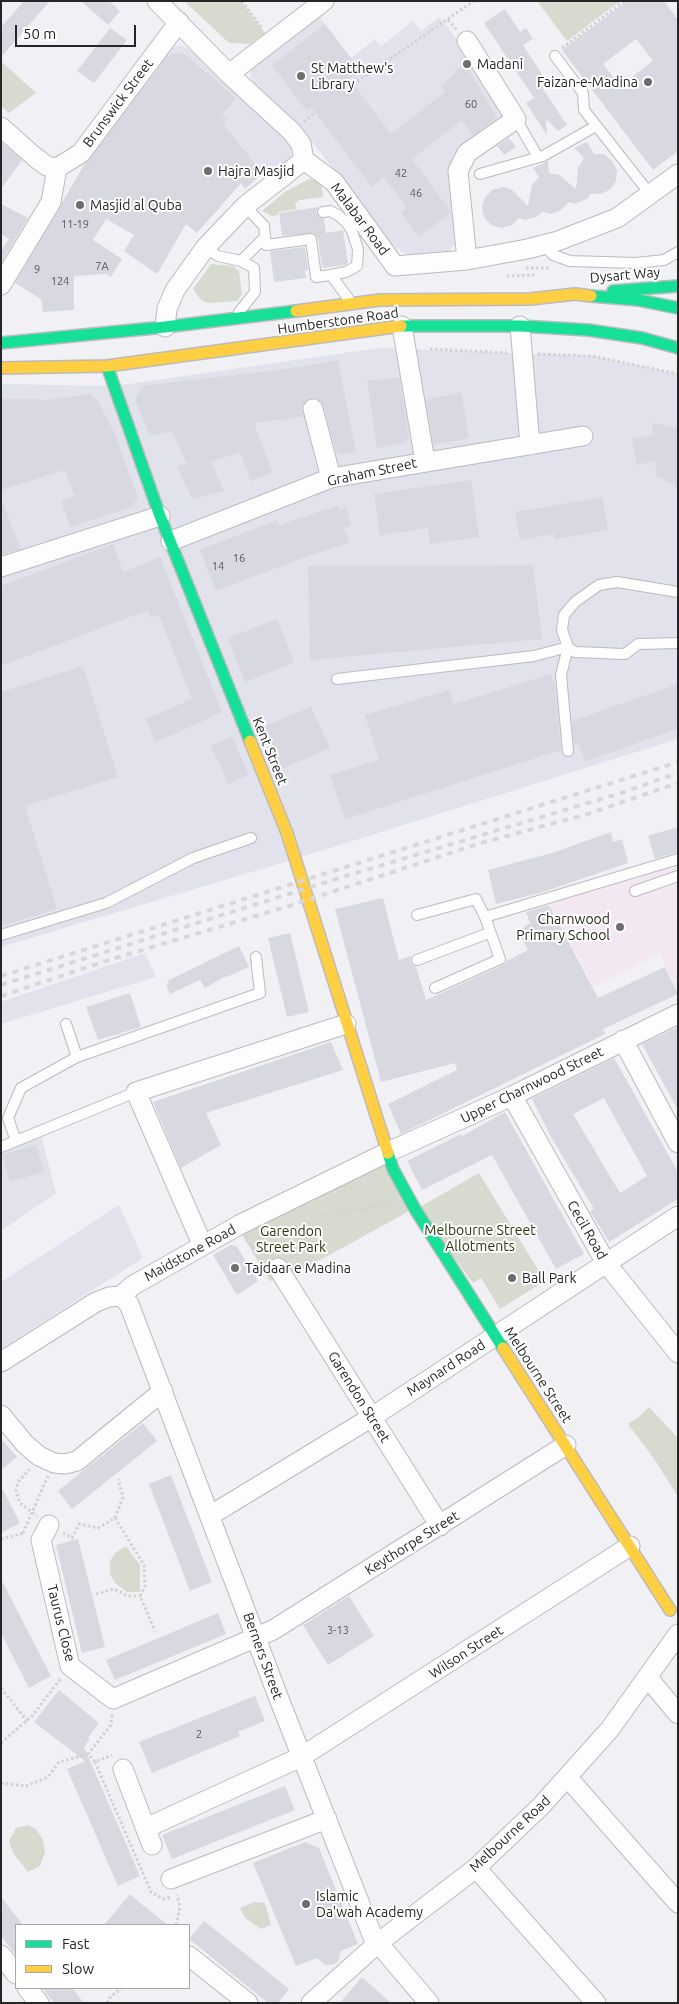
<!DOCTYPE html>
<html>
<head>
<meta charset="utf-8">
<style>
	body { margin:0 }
	#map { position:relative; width:679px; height:2004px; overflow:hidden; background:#f1f1f5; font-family:Ubuntu,sans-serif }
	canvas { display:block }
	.frame { position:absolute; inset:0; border:2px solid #262629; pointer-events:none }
	.legend { position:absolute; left:15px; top:1924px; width:175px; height:65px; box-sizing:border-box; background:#fff; border:1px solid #a8a8a9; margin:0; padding:6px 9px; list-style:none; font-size:15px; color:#262629 }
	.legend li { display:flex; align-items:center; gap:10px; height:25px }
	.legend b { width:25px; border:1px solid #a8a8a9 }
	.scale { position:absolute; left:15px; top:25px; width:121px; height:22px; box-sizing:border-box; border:2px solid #262629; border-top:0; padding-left:6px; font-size:15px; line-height:18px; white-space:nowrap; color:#262629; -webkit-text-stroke:4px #fff; paint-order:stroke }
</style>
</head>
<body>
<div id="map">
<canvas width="679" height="2004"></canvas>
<div class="frame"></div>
<ul class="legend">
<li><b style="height:6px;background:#16e098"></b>Fast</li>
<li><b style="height:6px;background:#ffcf43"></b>Slow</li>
</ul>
<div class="scale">50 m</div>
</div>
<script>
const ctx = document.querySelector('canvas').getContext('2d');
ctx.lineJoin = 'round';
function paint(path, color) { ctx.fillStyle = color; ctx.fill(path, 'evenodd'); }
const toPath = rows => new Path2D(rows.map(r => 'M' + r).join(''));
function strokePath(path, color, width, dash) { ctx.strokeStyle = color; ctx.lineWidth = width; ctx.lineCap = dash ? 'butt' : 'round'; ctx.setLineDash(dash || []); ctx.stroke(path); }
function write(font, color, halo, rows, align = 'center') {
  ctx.font = font + ' Ubuntu,sans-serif'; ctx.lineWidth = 4; ctx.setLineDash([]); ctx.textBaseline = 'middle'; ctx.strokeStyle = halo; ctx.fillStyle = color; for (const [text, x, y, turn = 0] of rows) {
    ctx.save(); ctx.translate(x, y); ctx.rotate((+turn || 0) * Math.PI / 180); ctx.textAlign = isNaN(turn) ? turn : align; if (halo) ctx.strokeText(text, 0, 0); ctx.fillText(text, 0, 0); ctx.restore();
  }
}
const built = toPath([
	[318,15,351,58,375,39,381,46,413,21,421,31,439,17,460,43,504,115,504,120,464,147,457,242,446,254,411,257,393,246,307,135,253,82,250,74,253,65],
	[176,46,182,46,198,52,291,141,291,158,287,163,268,179,224,125,156,59],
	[378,348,592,356,678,374,678,739,295,859,1,947,1,384,115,386],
	[145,953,156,977,1,1024,1,1002],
	[41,1135,56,1193,1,1231,1,1148],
	[119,1205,143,1258,1,1349,1,1282]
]);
const education = toPath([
	[678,863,678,992,660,953,594,987,549,902]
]);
const green = toPath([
	[184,1,241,1,265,33,250,44,229,43],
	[537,1,620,1,567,41],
	[1,61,36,93,9,113,1,106],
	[309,179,321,181,323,197,299,200,295,204,297,209,278,212,278,215,272,216,262,211,285,192],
	[211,264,233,266,239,271,242,294,238,301,208,303,201,300,193,289],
	[385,1155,413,1209,289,1277,270,1281,238,1228],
	[479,1173,545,1281,500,1309,481,1278,473,1283,418,1208],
	[649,1407,678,1438,678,1497,655,1460,628,1424,639,1417],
	[126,1546,140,1565,140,1592,127,1592,115,1583,110,1574,110,1561,115,1553],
	[28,1825,36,1829,43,1840,45,1852,40,1866,28,1872,13,1853,9,1841,16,1828],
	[254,1902,265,1903,271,1925,261,1929,245,1918,240,1908]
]);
const building = toPath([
	[24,1,50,1,1,57,1,27],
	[81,1,109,1,120,11,108,25],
	[627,1,664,1,678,20,678,151,653,170,562,50],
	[636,39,653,61,620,86,603,64],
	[505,9,520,32,526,28,533,39,523,45,549,85,543,89,567,125,558,131,546,119,547,135,526,103,534,98,484,23],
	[325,24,360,70,349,79,391,134,445,92,441,85,455,74,454,71,465,64,497,118,472,136,462,120,412,159,451,212,419,237,401,213,407,208,384,177,372,187,311,107,307,111,272,65],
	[110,28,127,40,94,83,77,71],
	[173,53,183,53,236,98,222,114,228,119,224,125,263,173,245,189,241,183,197,233,186,224,157,274,124,251,134,235,106,219,93,240,122,259,111,277,106,274,74,276,74,310,43,312,41,299,15,283,84,165,164,60],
	[509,138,516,147,504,155,497,146],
	[1,142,22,160,1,189],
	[587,142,594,154,604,154,612,161,617,170,616,181,611,189,601,194,590,194,588,198,575,204,569,202,561,210,552,214,542,212,538,216,525,220,519,218,512,225,502,228,491,225,484,217,482,207,485,197,492,190,503,187,512,190,528,206,532,185,539,177,533,168,548,161,549,173,559,175,576,189,578,168,584,158,574,148],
	[1,204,28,218,1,263,1,250,9,239,1,234],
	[318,207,316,213,324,219,326,233,343,230,348,263,345,265,322,268,318,238,314,233,282,236,279,213],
	[305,247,308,270,305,271,306,278,274,282,270,251],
	[338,360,356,452,341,455,336,451,324,406,316,398,310,398,302,406,303,417,254,423,272,472,251,481,240,452,211,462,224,491,192,499,177,466,187,464,172,431,150,436,135,399,142,386,301,367],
	[399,377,409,437,405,443,377,448,367,381],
	[461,392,469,438,434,445,426,400],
	[90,394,99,403,114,432,138,498,131,507,70,527,61,500,75,496,65,470,1,490,1,399,40,399,40,401],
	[652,423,678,428,678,488,657,476,655,461,637,465,632,439,653,435],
	[471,480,479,537,430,544,428,528,380,535,374,494],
	[602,497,608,530,555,539,554,534,520,540,515,512],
	[2,501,21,549,1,555,1,502],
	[339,505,340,511,346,507,351,525,344,528,349,543,308,556,216,591,200,550,277,520,279,525],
	[113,544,123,572,160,557,222,712,156,742,146,719,192,699,159,615,151,618,148,610,1,666,1,586],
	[533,565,542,639,310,660,308,566],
	[277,619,294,663,245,682,228,638],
	[83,666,118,777,25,806,57,909,1,926,1,692],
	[551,674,555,685,561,750,345,819,330,775,379,760,365,715,449,690,454,704],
	[678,684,678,729,585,761,579,744,574,745,572,721],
	[311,707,330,748,279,770,261,728],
	[232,736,248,775,229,784,211,746],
	[678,827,678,852,655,859,648,836],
	[611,832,613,842,622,839,628,863,543,892,496,904,488,870,552,853],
	[383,898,399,960,411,956,410,962,416,967,426,1000,503,965,507,961,528,950,518,931,530,923,526,912,549,905,598,998,665,967,678,994,603,1029,605,1034,401,1134,388,1104,457,1070,455,1063,381,1082,335,909],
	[290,933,309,1012,287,1017,268,938],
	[239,946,249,967,227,977,226,976,205,988,200,980,170,994,166,985,169,984,167,981],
	[130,993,141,1027,98,1040,86,1007],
	[678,1027,678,1110,642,1044],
	[331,1042,343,1070,206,1113,221,1145,181,1168,153,1102],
	[614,1058,678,1172,678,1199,609,1242,590,1211,594,1209,551,1137,532,1099],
	[604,1098,647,1176,620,1193,573,1114],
	[505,1112,584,1254,556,1269,492,1155,422,1190,407,1161,461,1134,462,1136],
	[36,1145,44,1172,10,1182,2,1155],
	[231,1245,237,1247,258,1281,237,1295,213,1255],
	[143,1423,157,1441,72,1509,58,1491],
	[1,1439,17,1457,1,1470],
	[171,1475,212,1582,190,1591,149,1484],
	[1,1486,20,1523,1,1533],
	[78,1539,105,1647,82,1653,56,1545],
	[1,1579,51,1676,29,1688,1,1633],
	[349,1596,374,1636,328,1665,303,1625],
	[218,1613,226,1634,115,1680,106,1660],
	[59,1690,99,1723,88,1738,90,1739,84,1747,140,1876,118,1886,67,1769,85,1761,34,1722],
	[255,1696,265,1721,238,1732,240,1736,152,1773,139,1742],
	[285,1786,295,1810,172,1859,162,1835],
	[305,1842,319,1848,358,1944,341,1951,338,1962,332,1965,325,1965,317,1958,296,1966,253,1863],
	[130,1894,139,1902,168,1925,104,1925],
	[1,1897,23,1925,16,1925,16,1955,1,1936],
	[204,1921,289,1989,278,2003,268,2003,189,1939],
	[362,1977,391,2003,340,2003],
	[42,1988,72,1988,84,2003,54,2003]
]);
const path = toPath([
	[242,1,262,28],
	[448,20,457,30],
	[562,48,624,1],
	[353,84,474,1],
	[304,122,315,113],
	[526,268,550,268],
	[507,276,534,275],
	[430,349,507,353],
	[538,354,592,356,678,374],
	[247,1238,262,1263],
	[291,1258,300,1251,310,1221,314,1217,390,1204],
	[30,1469,18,1482,16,1490,20,1503,37,1516],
	[115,1518,123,1497,118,1479],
	[23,1533,48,1476],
	[63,1533,72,1538,79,1524,98,1528,115,1518,144,1565,145,1586,140,1596,155,1631],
	[1,1539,24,1533],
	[96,1594,114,1589,128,1596,140,1596],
	[1,1688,27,1721],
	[112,1715,111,1725,88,1754,95,1762,112,1755],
	[1,1743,33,1715,61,1678],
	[95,1762,151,1892,163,1899,172,1897],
	[1,1783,26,1786,48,1777,59,1762,88,1754],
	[176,1925,180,1907,177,1895],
	[107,2003,111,1996,122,1988]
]);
const lane = toPath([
	[555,56,583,93,584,110,650,194],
	[516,119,538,157],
	[480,174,543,156,596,126],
	[245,206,264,226,266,245,311,239,316,277,331,275,350,301],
	[323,212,330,211,338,215,347,223,352,231,358,249,357,266,346,272,331,275],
	[544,245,553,255,570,261,636,263,664,260,678,252],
	[205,248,218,256,241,261,254,268,255,292,239,312],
	[241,261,265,237],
	[678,592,617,582,599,585,575,602,564,615,562,630,568,647,575,652,625,654,638,644,678,643],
	[337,679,534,656,568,647,561,675,568,751],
	[635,891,678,876],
	[417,915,476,899,485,917,678,859],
	[1,935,106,903,193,858,251,838],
	[417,960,489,933],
	[435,988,500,959,485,917],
	[77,1057,260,993,256,957],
	[16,1141,8,1118,21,1088,77,1057,66,1024],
	[1,1147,136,1092]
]);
const street = toPath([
	[157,1,229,74,292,132,301,144,304,160,334,182,395,266,467,260,527,249,555,242,617,218,678,174],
	[229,74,324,1],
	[1,127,36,158,47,166,57,168],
	[57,168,81,153,179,22],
	[467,260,458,171,467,153,516,119,467,41],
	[1,285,51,202,57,168],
	[402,326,425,461],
	[520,326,530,445],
	[165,327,167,309,175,290,205,248,245,206,304,160],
	[313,409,331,478],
	[171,541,331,478,583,436],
	[1,567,160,516],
	[623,1040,678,1143],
	[512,1096,606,1263,678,1353],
	[202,1244,136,1092,346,1024],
	[278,1268,440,1526],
	[121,1296,129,1304,281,1704,373,1937,429,2003],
	[1,1362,96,1302,109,1297,121,1296,132,1286,239,1225,386,1153,512,1096,678,1014],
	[1,1415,25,1444,39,1456,54,1463,65,1464,77,1461,163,1391],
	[211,1515,372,1417,678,1216],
	[49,1525,41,1540,70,1666,113,1699,273,1630,566,1445],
	[648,1678,678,1714],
	[123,1769,152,1845],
	[568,1778,678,1903],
	[146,1828,301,1757,630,1546],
	[476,1868,596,2003],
	[171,1879,327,1819],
	[1,1955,16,1974],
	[189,1956,248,2003],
	[27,1988,39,2003],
	[311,2003,378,1943,476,1868,541,1806,610,1729,678,1634]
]);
const fast = toPath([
	[613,291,678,286],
	[591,296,638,300,678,308],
	[401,326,520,326,588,330,642,338,678,348],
	[1,343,165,327,296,311],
	[107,366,160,516,250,741],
	[388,1153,393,1169,415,1209,503,1348]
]);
const slow = toPath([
	[296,311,380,300,530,299,575,294,591,296],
	[1,368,107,366,401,326],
	[250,741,287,833,388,1153],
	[503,1348,670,1610]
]);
const rail = toPath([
	[1,976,678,762],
	[1,985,336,879,621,793,678,773],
	[1,996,109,960,289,906,481,843,588,814,678,783]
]);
const markers = [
	[467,64,5,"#6d6d70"],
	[301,76,5,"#6d6d70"],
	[648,82,5,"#6d6d70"],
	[208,171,5,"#6d6d70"],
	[80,205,5,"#6d6d70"],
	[620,927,5,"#6d6d70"],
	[235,1268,5,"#6d6d70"],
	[512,1278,5,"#6d6d70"],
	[306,1904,5,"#6d6d70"]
];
const numberNames = [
	["60",471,104],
	["42",401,173],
	["46",416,193],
	["11-19",75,224],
	["7A",102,266],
	["9",37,269],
	["124",60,281],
	["16",239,558],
	["14",218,566],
	["3-13",338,1630],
	["2",199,1734]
];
const poiNames = [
	["Madani",477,64],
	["St Matthew's",311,68],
	["Library",311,84],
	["Faizan-e-Madina",638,82,"right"],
	["Hajra Masjid",218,171],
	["Masjid al Quba",90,205],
	["Charnwood",610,919,"right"],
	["Primary School",610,935,"right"],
	["Tajdaar e Madina",245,1268],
	["Ball Park",522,1278],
	["Islamic",316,1896],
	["Da'wah Academy",316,1912]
];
const streetNames = [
	["Brunswick Street",118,103,-53],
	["Malabar Road",360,219,53],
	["Dysart Way",625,275,-5],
	["Humberstone Road",338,321,-8],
	["Graham Street",372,472,-12],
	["Kent Street",270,751,68],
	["Upper Charnwood Street",532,1085,-26],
	["Cecil Road",587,1230,60],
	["Maidstone Road",190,1253,-29],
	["Maynard Road",446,1368,-33],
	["Melbourne Street",538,1375,57],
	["Garendon Street",359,1397,58],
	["Keythorpe Street",412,1543,-32],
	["Taurus Close",61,1623,76],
	["Wilson Street",466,1652,-33],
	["Berners Street",263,1656,70],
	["Melbourne Road",510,1834,-43]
];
const parkNames = [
	["Melbourne Street",480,1230],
	["Allotments",480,1246],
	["Garendon",291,1231],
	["Street Park",291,1247]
];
paint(built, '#e1e2ec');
paint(education, '#f3e7f1');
paint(green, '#d6dacf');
paint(building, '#d7d8e0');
strokePath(lane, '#bbbbbe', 12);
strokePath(street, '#bbbbbe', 21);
strokePath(fast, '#bbbbbe', 14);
strokePath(slow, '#bbbbbe', 14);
strokePath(path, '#d2d2d3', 3, [2.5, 2.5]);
strokePath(lane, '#fdfdfe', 10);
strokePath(street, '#fdfdfe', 19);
strokePath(fast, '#16e098', 11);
strokePath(slow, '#ffcf43', 11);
strokePath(rail, '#d8d8d9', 4, [6, 6]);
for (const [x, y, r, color] of markers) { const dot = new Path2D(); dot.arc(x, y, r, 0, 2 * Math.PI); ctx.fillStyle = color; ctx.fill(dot); strokePath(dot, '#fff', 2); }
write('11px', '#535458', null, numberNames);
write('14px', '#262629', '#fff', poiNames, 'left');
write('14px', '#262629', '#fff', streetNames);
write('14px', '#2a360c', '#fff', parkNames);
</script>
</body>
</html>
